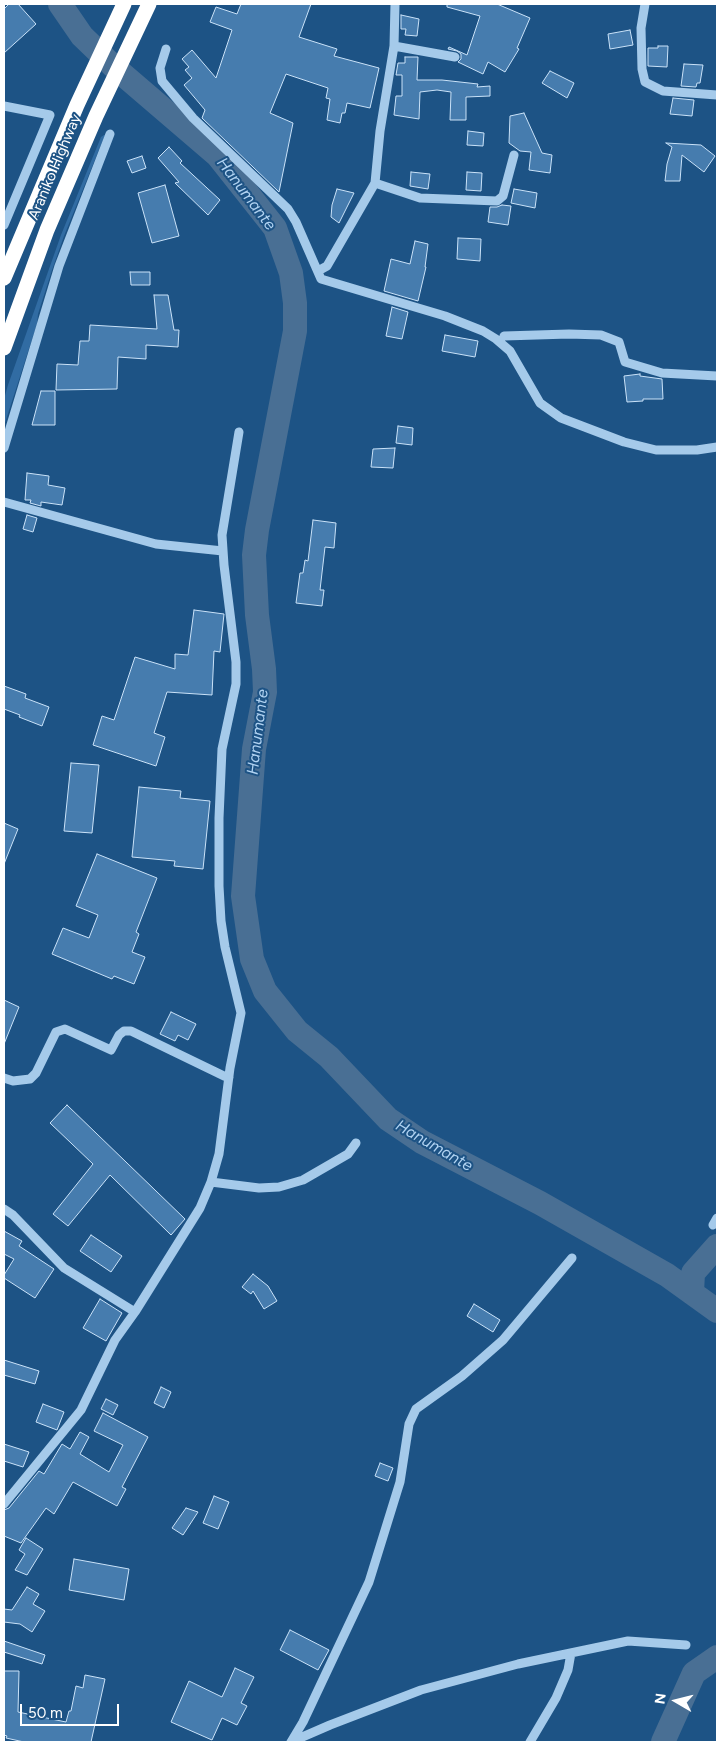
<!DOCTYPE html>
<html>
<head>
<meta charset="utf-8">
<style>
	body { margin:0 }
	#map { position:relative; width:721px; height:1746px; overflow:hidden; background:#1d5385; font-family:Figtree,sans-serif }
	canvas { display:block }
	.frame { position:absolute; inset:0; border:5px solid #fff; pointer-events:none }
	.north { position:absolute; left:651px; top:1676px; width:50px; height:50px; -webkit-text-stroke:4px #1d5385; paint-order:stroke; rotate:278deg; font-size:14px; font-weight:700; line-height:20px; text-align:center; color:#fff }
	.north::after { content:''; display:block; margin:auto; width:18px; height:22px; background:#fff; clip-path:polygon(50% 0,100% 100%,50% 72%,0 100%) }
	.scale { position:absolute; left:20px; top:1704px; width:99px; height:22px; box-sizing:border-box; border:2px solid #fff; border-top:0; padding-left:6px; font-size:15px; line-height:18px; white-space:nowrap; color:#fff; -webkit-text-stroke:4px #1d5385; paint-order:stroke }
</style>
</head>
<body>
<div id="map">
<canvas width="721" height="1746"></canvas>
<div class="frame"></div>
<div class="north">N</div>
<div class="scale">50 m</div>
</div>
<script>
const ctx = document.querySelector('canvas').getContext('2d');
ctx.lineJoin = 'round';
function paint(path, color) { ctx.fillStyle = color; ctx.fill(path, 'evenodd'); }
const toPath = rows => new Path2D(rows.map(r => 'M' + r).join(''));
function strokePath(path, color, width, dash) { ctx.strokeStyle = color; ctx.lineWidth = width; ctx.lineCap = dash ? 'butt' : 'round'; ctx.setLineDash(dash || []); ctx.stroke(path); }
function write(font, color, halo, rows, align = 'center') {
  ctx.font = font + ' Figtree,sans-serif'; ctx.lineWidth = 4; ctx.setLineDash([]); ctx.textBaseline = 'middle'; ctx.strokeStyle = halo; ctx.fillStyle = color; for (const [text, x, y, turn = 0] of rows) {
    ctx.save(); ctx.translate(x, y); ctx.rotate((+turn || 0) * Math.PI / 180); ctx.textAlign = isNaN(turn) ? turn : align; if (halo) ctx.strokeText(text, 0, 0); ctx.fillText(text, 0, 0); ctx.restore();
  }
}
const green = toPath([
	[104,135,105,135,64,236,52,270,38,314,37,324,4,426,4,399,8,385,61,235,101,137]
]);
const river = toPath([
	[60,4,82,36,113,66,218,156,275,228,291,273,295,303,295,331,257,530,254,555,257,615,264,669,265,692,254,749,243,896,252,959,265,991,297,1031,329,1057,388,1119,422,1142,540,1203,667,1275,717,1311],
	[692,1293,693,1273,717,1246],
	[663,1742,694,1673,717,1657]
]);
const building = toPath([
	[9,4,18,4,36,24,4,53,4,9,9,4],
	[241,4,311,4,299,37,337,49,334,56,379,68,370,108,347,103,345,113,342,113,340,123,327,120,330,99,326,98,328,88,286,74,270,113,293,123,279,192,202,118,205,110,184,85,192,78,185,70,189,67,182,59,192,50,216,78,232,30,210,22,216,7,237,14,241,4],
	[447,4,497,4,530,18,517,48,519,49,505,72,488,62,483,74,458,62,461,59,461,54,457,51,448,49,449,47,467,55,480,16,447,7,447,4],
	[401,15,419,19,417,36,405,35,406,29,401,29,401,15],
	[630,30,633,45,610,49,608,34,630,30],
	[658,46,668,46,667,67,648,66,648,48,658,48,658,46],
	[405,57,418,57,417,80,442,80,478,84,477,87,490,86,490,96,466,97,466,120,450,120,451,92,437,90,420,92,419,119,394,115,396,96,402,96,402,75,396,75,398,63,405,63,405,57],
	[684,64,703,65,700,83,697,83,696,87,681,86,684,64],
	[550,71,574,83,567,98,542,83,550,71],
	[673,98,694,100,692,116,670,114,673,98],
	[524,113,542,153,552,155,550,173,529,170,531,152,520,151,509,143,510,116,524,113],
	[468,131,484,133,483,146,467,145,468,131],
	[666,143,701,145,715,156,704,172,682,155,680,181,665,181,667,164,672,147,666,143],
	[169,147,182,161,180,163,220,200,208,215,175,183,179,182,158,158,169,147],
	[142,156,146,168,132,173,127,161,142,156],
	[411,172,430,174,428,189,410,186,411,172],
	[467,172,482,173,481,191,466,190,467,172],
	[165,185,179,236,152,243,138,193,165,185],
	[337,189,354,193,339,223,331,217,332,205,337,189],
	[514,189,537,193,535,208,511,203,514,189],
	[502,205,511,206,508,225,488,222,490,207,497,207,502,205],
	[458,238,481,239,480,261,457,259,458,238],
	[415,241,428,244,425,267,426,267,418,301,384,291,391,259,410,264,415,241],
	[130,272,150,272,150,285,131,285,130,272],
	[154,295,168,295,174,330,179,330,178,347,146,345,146,359,118,357,117,389,56,390,57,364,78,365,80,341,89,341,90,325,157,329,154,295],
	[392,307,408,312,402,339,386,336,392,307],
	[445,335,478,341,475,357,442,351,445,335],
	[640,374,640,376,662,379,663,399,643,399,643,401,627,402,624,376,640,374],
	[41,391,55,391,55,425,32,425,41,391],
	[398,426,413,428,412,445,396,443,398,426],
	[395,448,393,468,371,467,373,449,395,448],
	[27,473,49,476,48,485,65,488,62,505,41,502,41,506,30,503,31,500,25,500,27,473],
	[27,515,37,518,33,532,23,529,27,515],
	[313,520,336,523,334,548,325,547,320,590,324,590,322,606,296,603,300,573,303,573,305,560,308,561,313,520],
	[194,610,224,614,220,652,214,651,212,695,167,692,154,733,165,737,156,766,93,745,102,716,114,720,135,657,175,669,175,654,188,655,194,610],
	[4,686,26,694,25,698,49,707,42,726,19,717,20,715,4,709,4,686],
	[71,763,99,765,92,833,64,831,71,763],
	[139,787,181,791,180,798,210,801,203,869,174,866,175,861,132,857,139,787],
	[4,823,18,829,4,864,4,823],
	[97,854,157,878,136,932,139,934,132,952,145,957,134,984,114,976,112,979,52,954,63,928,89,938,98,915,76,906,97,854],
	[4,1000,19,1007,4,1044,4,1000],
	[171,1012,196,1024,188,1040,178,1035,175,1041,160,1034,171,1012],
	[67,1105,185,1219,171,1235,110,1175,68,1226,53,1214,93,1164,50,1123,67,1105],
	[4,1231,22,1241,19,1246,54,1269,35,1298,4,1278,4,1275,14,1259,4,1254,4,1231],
	[91,1235,122,1256,111,1272,80,1251,91,1235],
	[253,1274,268,1286,277,1301,264,1309,253,1291,251,1294,242,1287,253,1274],
	[100,1299,122,1313,106,1341,83,1328,100,1299],
	[474,1304,500,1320,493,1332,467,1316,474,1304],
	[4,1360,39,1371,35,1384,4,1375,4,1360],
	[161,1387,171,1392,164,1408,154,1403,161,1387],
	[106,1399,118,1405,113,1415,101,1409,106,1399],
	[43,1404,64,1412,57,1430,36,1422,43,1404],
	[103,1413,148,1437,122,1487,126,1489,117,1506,73,1482,54,1514,46,1508,21,1543,4,1536,4,1510,9,1508,39,1471,44,1474,62,1444,70,1449,80,1432,89,1437,80,1454,109,1472,123,1445,94,1431,103,1413],
	[4,1444,29,1452,23,1467,4,1461,4,1444],
	[380,1463,393,1468,388,1481,375,1476,380,1463],
	[214,1496,229,1502,218,1529,203,1523,214,1496],
	[186,1508,198,1512,183,1535,172,1528,186,1508],
	[26,1538,43,1549,27,1575,15,1570,25,1554,19,1550,26,1538],
	[74,1559,129,1569,124,1600,69,1590,74,1559],
	[27,1587,39,1594,33,1604,45,1611,32,1632,20,1624,4,1622,4,1609,12,1610,27,1587],
	[290,1630,329,1650,318,1670,280,1650,290,1630],
	[4,1641,45,1655,42,1664,4,1652,4,1641],
	[235,1668,254,1677,241,1703,247,1706,237,1725,222,1718,212,1740,171,1722,189,1681,222,1697,235,1668],
	[4,1671,19,1671,18,1712,66,1722,69,1711,71,1711,76,1686,83,1688,85,1675,105,1679,91,1742,24,1742,6,1738,7,1736,4,1735,4,1671]
]);
const minor = toPath([
	[645,4,641,28,642,69,645,82,663,91,717,95],
	[394,46,455,57],
	[166,49,160,68,162,81,193,118,288,209,296,222,321,279,445,316,483,331,496,339,510,351,540,403,561,418,624,442,656,450,697,450,717,447],
	[4,106,50,115,4,225],
	[375,183,420,198,497,201,503,196,514,155],
	[318,271,327,266,375,183,380,131,394,46,395,4],
	[504,336,569,334,601,335,619,342,625,362,662,373,717,376],
	[4,448,59,266,110,134],
	[4,502,156,544,223,551],
	[4,1078,13,1081,30,1079,36,1073,56,1032,65,1029,111,1050,119,1035,124,1031,131,1031,224,1076,229,1077],
	[211,1182,219,1154,230,1068,241,1013,225,947,221,921,219,886,219,818,222,749,236,684,236,662,224,565,222,535,239,432],
	[4,1209,13,1215,64,1268,135,1312],
	[713,1225,717,1218],
	[4,1504,81,1410,115,1340,135,1312,200,1208,211,1182,259,1188,279,1187,303,1180,348,1154,356,1143],
	[291,1742,303,1722,369,1582,400,1482,409,1424,416,1409,462,1376,503,1340,572,1258],
	[291,1742,330,1725,421,1690,518,1664,628,1641,686,1645],
	[530,1742,556,1698,568,1670,571,1653]
]);
const highway = toPath([
	[4,278,77,105,124,4],
	[4,348,47,230,96,116,149,4]
]);
const streetNames = [
	["Araniko Highway",55,167,-67]
];
const waterNames = [
	["Hanumante",246,194,53],
	["Hanumante",258,732,-83],
	["Hanumante",434,1146,30]
];
paint(green, '#316ca3');
strokePath(river, '#496f94', 24);
paint(building, '#467cae');
strokePath(building, '#cae2f8', 1);
strokePath(minor, '#a5caea', 9);
strokePath(highway, '#fff', 15);
write('15px', '#fff', '#1d5385', streetNames);
write('italic 16px', '#b1d3f2', '#1d5385', waterNames);
</script>
</body>
</html>
